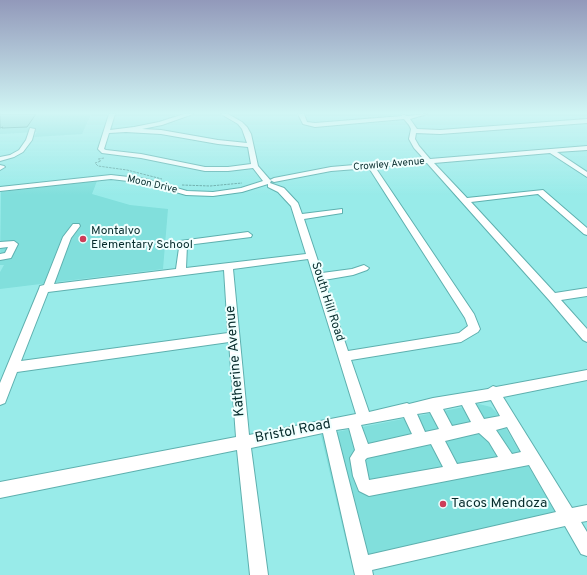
<!DOCTYPE html>
<html>
<head>
<meta charset="utf-8">
<style>
	body { margin:0 }
	canvas { display:block; background:#98ebe9 }
</style>
</head>
<body>
<canvas width="587" height="575"></canvas>
<script>
const ctx = document.querySelector('canvas').getContext('2d');
ctx.lineJoin = 'round';
function paint(path, color) { ctx.fillStyle = color; ctx.fill(path, 'evenodd'); }
const toPath = rows => new Path2D(rows.map(r => 'M' + r).join(''));
function strokePath(path, color, width, dash) { ctx.strokeStyle = color; ctx.lineWidth = width; ctx.lineCap = dash ? 'butt' : 'round'; ctx.setLineDash(dash || []); ctx.stroke(path); }
function write(font, color, halo, rows, align = 'center') {
  ctx.font = font + ' Overpass,sans-serif'; ctx.lineWidth = 4; ctx.setLineDash([]); ctx.textBaseline = 'middle'; ctx.strokeStyle = halo; ctx.fillStyle = color; for (const [text, x, y, turn = 0] of rows) {
    ctx.save(); ctx.translate(x, y); ctx.rotate((+turn || 0) * Math.PI / 180); ctx.textAlign = isNaN(turn) ? turn : align; if (halo) ctx.strokeText(text, 0, 0); ctx.fillText(text, 0, 0); ctx.restore();
  }
}
const built = toPath([
	[0,114,91,114,82,134,34,137,37,132,0,134],
	[97,181,92,194,130,205,168,209,163,269,0,289,0,272,4,265,0,265,1,192],
	[479,404,491,407,497,413,557,515,350,559,321,435]
]);
const building = toPath([
	[0,114,36,114,27,127,2,128,3,127,0,128,0,114]
]);
const path = toPath([
	[104,158,98,159,101,161,95,163,98,166,127,170,162,179],
	[182,185,210,186,242,183]
]);
const minor = toPath([
	[109,114,115,114,110,130,134,127,159,122,184,114,193,114,162,125,142,129,161,130,218,140,247,143,242,129,238,124,221,114,228,114,242,122,247,127,251,134,258,166,271,181,270,183,284,188,298,203,302,214,342,209,342,213,304,219,322,273,352,269,364,265,369,268,367,270,353,275,324,280,348,351,459,333,468,326,465,318,369,168,331,171,274,182,270,180,274,178,331,167,424,159,414,148,409,139,411,129,409,125,404,119,315,127,303,124,298,114,304,114,307,122,315,123,402,116,401,114,407,116,427,114,410,119,417,129,440,130,587,119,587,123,440,134,416,133,415,139,419,146,430,159,587,146,587,150,557,152,587,172,587,177,550,153,434,163,467,198,543,190,587,228,587,235,584,234,538,194,471,202,555,293,587,288,587,296,561,300,587,329,587,342,583,340,549,300,427,163,375,167,474,314,480,329,478,332,461,342,351,360,369,412,407,403,409,404,433,398,488,389,493,386,496,387,587,370,587,380,503,397,572,508,587,505,587,521,581,522,587,532,587,556,581,554,565,526,372,570,373,575,355,575,323,433,251,448,268,575,250,575,237,450,0,498,0,482,236,437,229,342,17,372,5,403,0,405,0,383,39,289,40,286,44,285,63,237,73,224,79,224,80,226,71,238,54,284,176,269,180,241,248,232,252,235,251,237,187,245,186,268,306,254,291,206,278,192,268,187,268,184,242,192,213,196,186,195,145,183,111,179,0,191,0,187,111,175,146,179,187,191,213,192,241,188,263,181,253,168,228,171,205,171,141,158,102,153,98,149,109,114],
	[126,132,161,134,218,144,248,147,251,164,228,167,205,167,141,154,106,150,104,149,109,133,126,132],
	[308,259,356,414,249,435,233,269,308,259],
	[224,270,228,333,21,361,48,292,224,270],
	[491,400,500,416,484,419,475,403,491,400],
	[462,405,471,422,452,426,443,409,462,405],
	[430,412,439,429,425,432,417,414,430,412],
	[404,417,412,434,368,444,361,425,404,417],
	[507,427,521,452,512,454,496,430,507,427],
	[349,428,355,450,350,458,353,476,359,491,369,496,529,465,556,512,368,555,336,430,349,428],
	[479,433,489,442,498,457,457,464,445,441,479,433],
	[431,444,443,467,369,480,365,460,367,458,431,444],
	[30,128,35,129,32,140,23,152,14,157,0,161,0,157,10,155,19,150,26,140,30,128],
	[0,165,4,166,5,167,0,170,0,165],
	[14,241,18,244,11,258,0,260,0,254,5,253,8,247,0,248,0,242,14,241]
]);
const markers = [
	[83,239,4,"#cd3d59"],
	[443,504,4,"#cd3d59"]
];
const farStreetnames = [
	["Crowley Avenue",389,165,-5],
	["Moon Drive",152,185,13]
];
const poiNames = [
	["Montalvo",91,232],
	["Elementary School",91,246]
];
const streetNames = [
	["South Hill Road",327,302,72]
];
const nearStreetnames = [
	["Katherine Avenue",236,361,-95],
	["Bristol Road",293,432,-11]
];
const nearPoinames = [
	["Tacos Mendoza",451,504]
];
paint(built, '#81dfdc');
paint(building, '#7cd1cf');
strokePath(building, '#308685', 1);
strokePath(minor, '#5eb0af', 2);
strokePath(path, '#65a8a6', 1, [2.5, 1]);
paint(minor, '#fff');
const sky = ctx.createLinearGradient(0, 0, 0, 195);
sky.addColorStop(0, '#9299ba');
sky.addColorStop(0.58, '#d1f6f5');
sky.addColorStop(1, '#d1f6f500');
ctx.fillStyle = sky;
ctx.fillRect(0, 0, 587, 195);
for (const [x, y, r, color] of markers) { const dot = new Path2D(); dot.arc(x, y, r, 0, 2 * Math.PI); ctx.fillStyle = color; ctx.fill(dot); strokePath(dot, '#effffe', 1.5); }
write('10px', '#072c2c', '#effffe', farStreetnames);
write('12px', '#072c2c', '#effffe', poiNames, 'left');
write('12px', '#072c2c', '#effffe', streetNames);
write('14px', '#072c2c', '#effffe', nearStreetnames);
write('14px', '#072c2c', '#effffe', nearPoinames, 'left');
</script>
</body>
</html>
